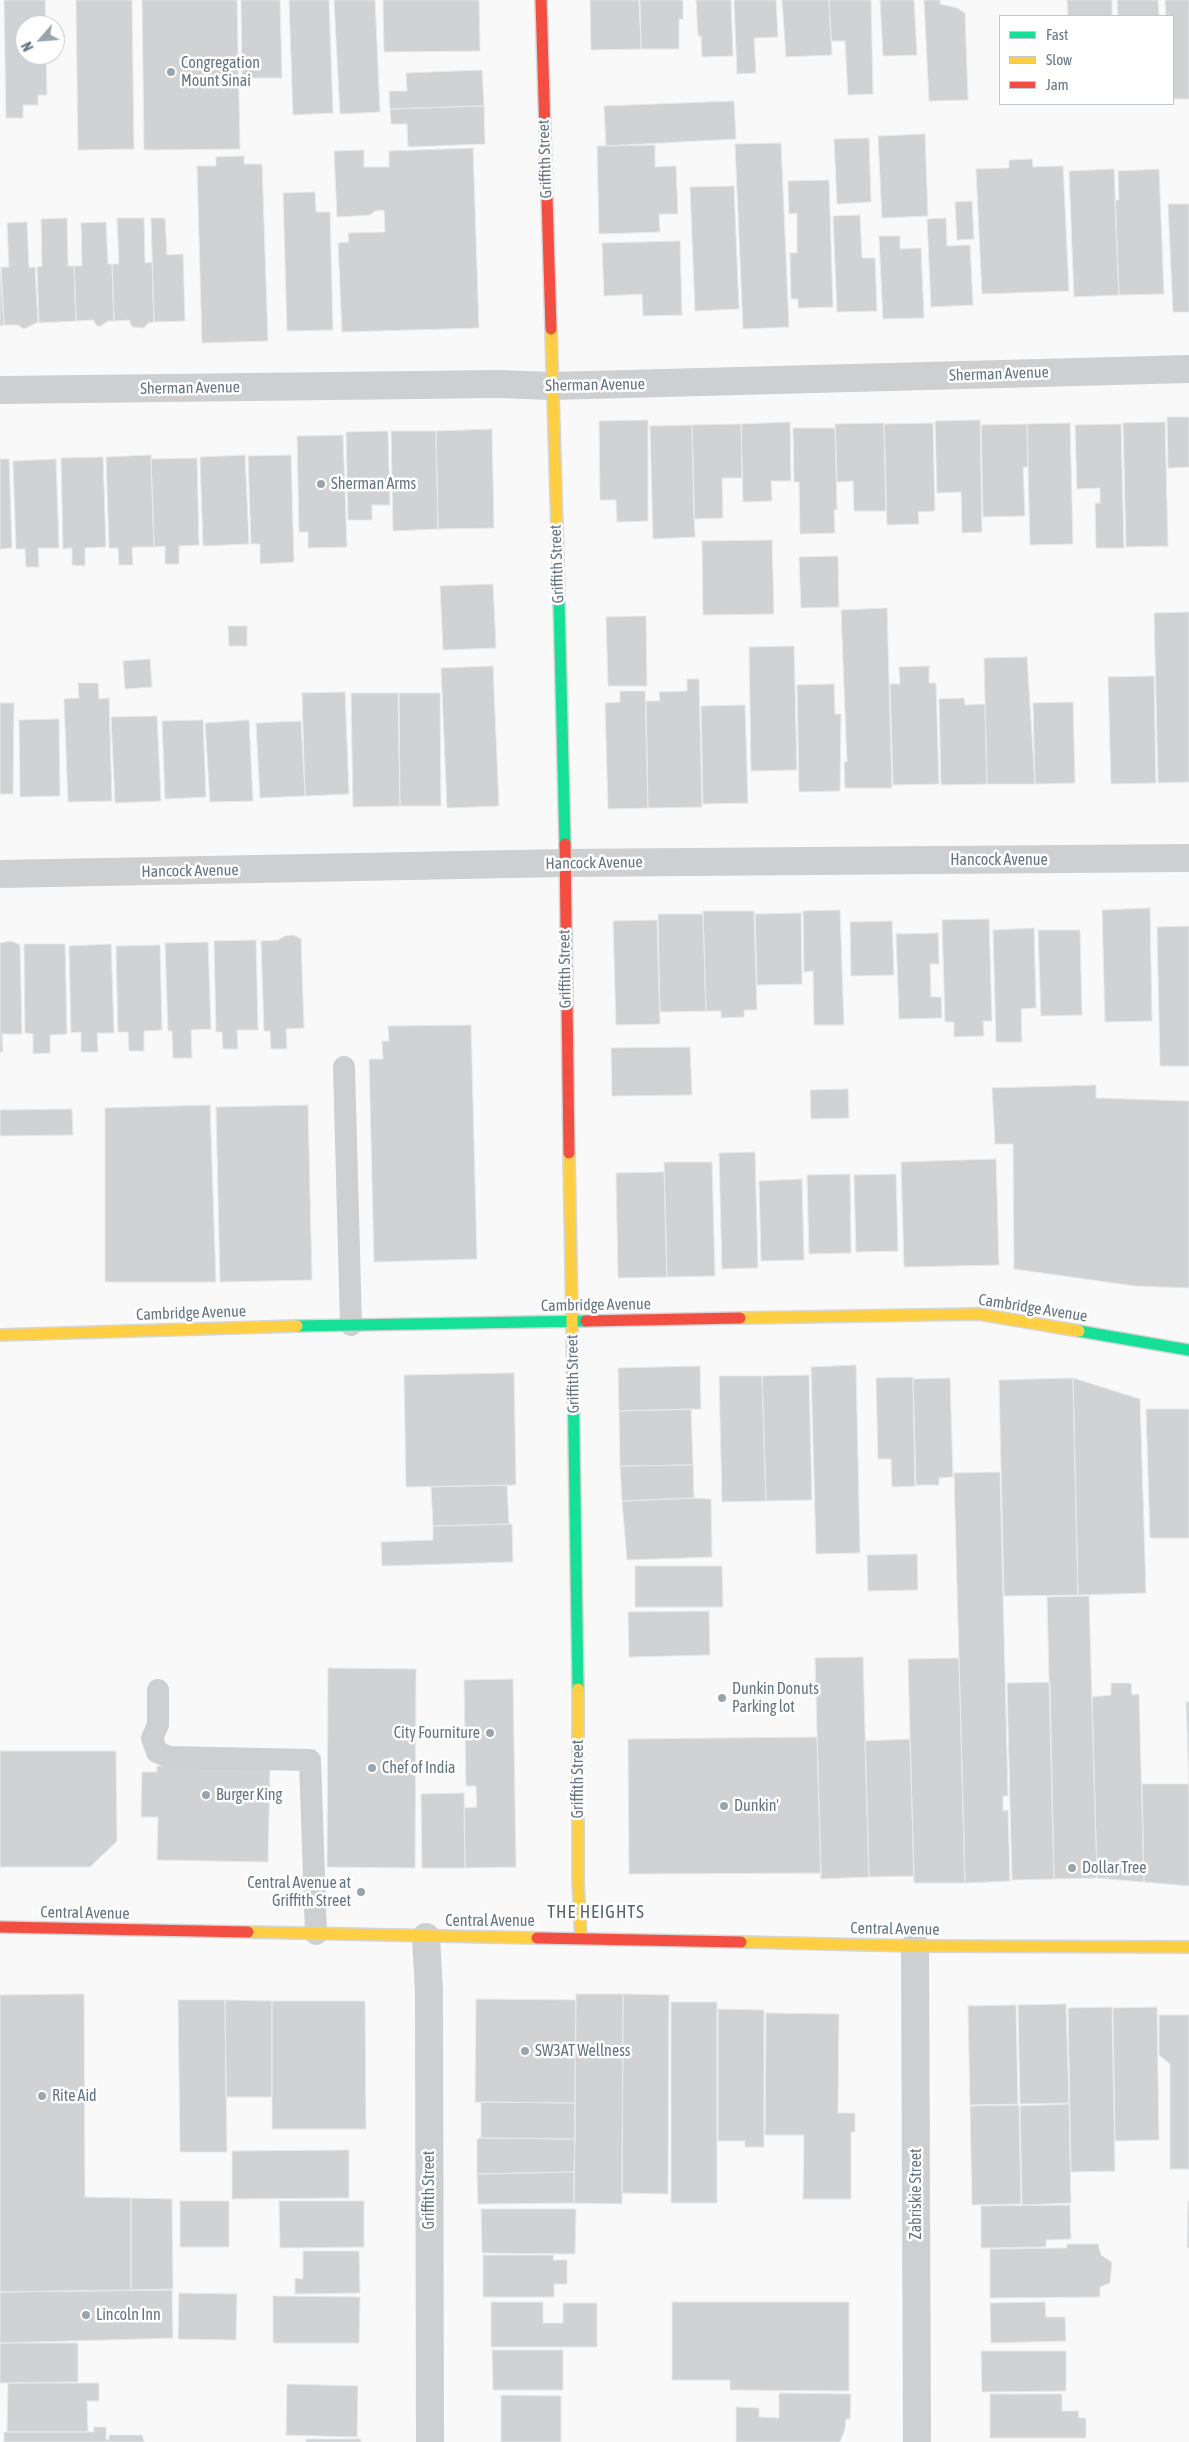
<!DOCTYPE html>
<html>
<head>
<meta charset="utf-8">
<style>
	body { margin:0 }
	#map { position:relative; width:1189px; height:2442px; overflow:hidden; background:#f9f9f9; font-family:"Asap Condensed",sans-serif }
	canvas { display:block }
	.legend { position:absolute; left:999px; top:15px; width:175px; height:90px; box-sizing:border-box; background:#fff; border:1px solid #c1c8cd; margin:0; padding:6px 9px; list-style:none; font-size:15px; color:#657683 }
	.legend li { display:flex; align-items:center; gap:10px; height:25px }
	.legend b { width:25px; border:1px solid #c1c8cd }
	.north { position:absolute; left:15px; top:15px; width:50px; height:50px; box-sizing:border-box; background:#fff; border:1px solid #c1c8cd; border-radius:50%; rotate:243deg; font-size:14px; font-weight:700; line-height:20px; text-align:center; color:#657683 }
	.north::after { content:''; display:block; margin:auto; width:18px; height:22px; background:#99a4ac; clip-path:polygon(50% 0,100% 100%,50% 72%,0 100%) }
</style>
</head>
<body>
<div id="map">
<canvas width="1189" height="2442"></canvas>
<ul class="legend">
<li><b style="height:6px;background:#16e098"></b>Fast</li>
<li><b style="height:6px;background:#ffcf43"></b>Slow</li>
<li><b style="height:6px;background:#f24e42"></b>Jam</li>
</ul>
<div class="north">N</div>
</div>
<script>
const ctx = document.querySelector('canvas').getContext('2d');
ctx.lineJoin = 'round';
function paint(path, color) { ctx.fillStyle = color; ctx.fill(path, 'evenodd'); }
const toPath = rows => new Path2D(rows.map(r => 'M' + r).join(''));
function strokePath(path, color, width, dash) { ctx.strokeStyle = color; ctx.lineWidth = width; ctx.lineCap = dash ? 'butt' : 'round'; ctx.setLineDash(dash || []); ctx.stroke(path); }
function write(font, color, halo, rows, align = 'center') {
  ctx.font = font + ' "Asap Condensed",sans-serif'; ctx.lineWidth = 5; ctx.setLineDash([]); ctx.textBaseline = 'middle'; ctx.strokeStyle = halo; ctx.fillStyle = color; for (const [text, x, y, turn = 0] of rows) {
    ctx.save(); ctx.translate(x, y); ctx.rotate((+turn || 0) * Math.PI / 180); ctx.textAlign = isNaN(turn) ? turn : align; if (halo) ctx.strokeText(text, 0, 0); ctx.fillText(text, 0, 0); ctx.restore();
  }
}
const building = toPath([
	[4,0,45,0,46,25,25,25,25,55,46,55,47,95,38,95,38,105,23,105,23,118,6,118,4,0],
	[76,0,132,0,134,149,78,150,76,0],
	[142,0,237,0,240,149,144,150,142,0],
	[241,0,280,0,282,78,242,78,241,0],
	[289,0,329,0,333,113,293,115,289,0],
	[334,0,375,0,380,112,340,114,334,0],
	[383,0,479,0,480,51,384,52,383,0],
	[590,0,639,0,641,49,591,50,590,0],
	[640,0,683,0,683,19,679,19,679,49,641,49,640,0],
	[696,0,731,0,733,56,702,57,701,36,698,36,696,0],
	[734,0,776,0,778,37,754,38,756,73,737,74,734,0],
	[782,0,829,0,832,55,786,57,782,0],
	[829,0,871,0,873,94,848,95,845,41,831,41,829,0],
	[880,0,914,0,917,55,883,56,880,0],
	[924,0,940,0,940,4,957,8,965,13,968,100,929,101,924,0],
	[1067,0,1112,0,1112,16,1068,16,1067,0],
	[1117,0,1158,0,1159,16,1118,16,1117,0],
	[1165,0,1189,0,1189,99,1173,99,1173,16,1166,16,1165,0],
	[482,70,484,106,390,109,389,91,407,91,406,73,482,70],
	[734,101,736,139,606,146,604,106,734,101],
	[484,106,485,144,408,147,407,124,391,124,390,109,484,106],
	[925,134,928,216,882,218,878,136,925,134],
	[869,138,871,202,837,204,834,139,869,138],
	[781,143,789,327,743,329,735,144,781,143],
	[655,145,655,167,676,166,678,214,659,214,660,232,599,234,597,146,655,145],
	[473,148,479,328,342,332,338,243,349,242,348,233,385,232,384,210,375,211,370,215,337,217,334,151,364,150,364,167,389,167,389,151,473,148],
	[244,156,244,164,262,164,268,341,202,343,197,166,216,166,216,157,244,156],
	[1032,159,1033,167,1063,166,1069,291,982,294,976,169,1009,168,1009,160,1032,159],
	[1114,169,1119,295,1074,297,1069,171,1114,169],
	[1159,169,1164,294,1119,295,1115,200,1119,200,1118,171,1159,169],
	[829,180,833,307,798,308,798,299,791,299,790,253,797,253,797,213,789,214,788,181,829,180],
	[734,186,739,309,695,311,690,187,734,186],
	[315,192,316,212,330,212,333,330,287,331,283,193,315,192],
	[972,201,974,239,957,240,955,202,972,201],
	[1168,204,1189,204,1189,312,1173,312,1168,204],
	[860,215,862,258,875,258,877,311,837,312,833,216,860,215],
	[67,218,68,266,74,266,76,321,39,323,37,267,42,266,41,219,67,218],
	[117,218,144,218,145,263,152,262,154,322,148,323,144,328,132,327,129,320,114,321,112,264,119,264,117,218],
	[151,218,165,218,167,255,183,254,185,321,154,322,151,218],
	[946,218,947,246,970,245,973,305,931,307,927,219,946,218],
	[27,222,29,268,35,267,38,322,24,329,18,325,4,325,1,267,9,267,7,223,27,222],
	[106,222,108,264,112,264,114,321,108,321,101,326,97,326,93,320,76,321,74,266,82,266,81,223,106,222],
	[879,236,900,236,900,249,921,248,924,318,883,319,879,236],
	[680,241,682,315,643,316,642,294,604,296,602,243,680,241],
	[0,267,4,325,0,326,0,267],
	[1167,417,1189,417,1189,467,1168,468,1167,417],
	[648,420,648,521,617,522,616,500,600,500,599,421,648,420],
	[980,420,982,532,962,533,961,492,937,493,935,421,980,420],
	[790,422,791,481,771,481,772,501,743,502,741,424,790,422],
	[1165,422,1168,546,1126,547,1123,423,1165,422],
	[884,423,886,511,854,511,853,481,837,482,835,424,884,423],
	[933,423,935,511,918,512,919,524,887,525,884,424,933,423],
	[1070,423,1073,544,1030,545,1027,424,1070,423],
	[741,424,742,478,722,478,723,518,694,519,692,425,741,424],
	[1027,424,1028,467,1023,467,1025,516,983,517,981,425,1027,424],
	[1121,424,1124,548,1096,548,1095,503,1100,503,1100,488,1077,489,1075,425,1121,424],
	[692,425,695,537,653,539,650,426,692,425],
	[793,428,835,428,837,510,834,510,835,533,800,534,799,482,794,482,793,428],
	[492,429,494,528,438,529,436,431,492,429],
	[388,431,390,505,372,505,372,520,348,520,346,432,388,431],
	[391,431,436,431,438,529,393,531,391,431],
	[343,435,347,547,308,548,308,532,299,532,297,436,343,435],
	[151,455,154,547,132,547,133,565,119,565,118,548,109,548,106,457,151,455],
	[245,455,249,544,203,546,200,457,245,455],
	[291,455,294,562,260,564,260,544,251,544,248,456,291,455],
	[103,457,106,547,85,548,85,566,72,565,72,548,63,549,61,458,103,457],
	[197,458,199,545,179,546,179,564,165,564,165,546,154,547,151,459,197,458],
	[0,459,9,459,12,548,0,549,0,459],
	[56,459,59,548,38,548,39,567,26,567,25,549,16,549,13,461,56,459],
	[772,540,774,614,703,615,702,541,772,540],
	[838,556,839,607,801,608,799,557,838,556],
	[493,584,496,648,443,650,440,586,493,584],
	[887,608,892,788,845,788,844,762,847,762,841,610,887,608],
	[1189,612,1189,782,1158,783,1154,613,1189,612],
	[646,616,647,686,608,686,606,617,646,616],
	[228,626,247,626,247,646,229,646,228,626],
	[794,646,797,770,751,771,749,647,794,646],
	[1027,657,1035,784,987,784,984,658,1027,657],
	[150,659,152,687,125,689,123,661,150,659],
	[493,666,499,806,447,808,441,668,493,666],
	[929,666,929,683,936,683,939,784,893,785,890,684,900,684,899,667,929,666],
	[1154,676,1156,783,1111,784,1108,677,1154,676],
	[687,679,699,679,702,807,648,808,646,701,660,701,659,692,687,691,687,679],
	[78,683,98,683,99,699,109,698,112,801,68,802,64,699,79,698,78,683],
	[834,684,835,714,841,714,840,791,799,792,797,685,834,684],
	[620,691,645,691,648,808,608,809,605,703,620,702,620,691],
	[345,692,349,794,305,796,302,693,345,692],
	[351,693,398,693,400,806,353,807,351,693],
	[399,693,440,693,441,806,400,806,399,693],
	[964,698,965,705,985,704,987,784,941,785,939,699,964,698],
	[1073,702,1075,783,1035,784,1033,703,1073,702],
	[0,703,14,703,13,794,0,794,0,703],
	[745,705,748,803,703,804,701,706,745,705],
	[157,716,161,801,115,803,111,717,157,716],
	[59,719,60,796,20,797,19,720,59,719],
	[203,720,206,797,165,799,162,721,203,720],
	[249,720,253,801,210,802,205,723,249,720],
	[301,721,305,796,260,798,256,723,301,721],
	[1150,908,1152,1021,1105,1022,1102,910,1150,908],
	[840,910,844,1025,814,1025,813,971,804,972,803,911,840,910],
	[703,911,754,911,757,1010,744,1010,744,1017,721,1018,721,1011,706,1011,703,911],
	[801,913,802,984,757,985,755,914,801,913],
	[658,914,703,914,706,1011,660,1012,658,914],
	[989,919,992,1021,983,1021,984,1036,954,1037,954,1022,945,1022,942,920,989,919],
	[657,920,660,1024,616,1025,613,921,657,920],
	[892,921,894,975,851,976,850,922,892,921],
	[1189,926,1189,1066,1160,1066,1157,927,1189,926],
	[1034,928,1036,1008,1021,1009,1022,1042,996,1042,993,930,1034,928],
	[1038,930,1080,930,1082,1015,1041,1016,1038,930],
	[938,933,939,964,930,964,931,997,941,997,942,1018,899,1019,896,934,938,933],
	[293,935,301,939,304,1028,286,1029,287,1049,271,1049,270,1031,264,1031,261,941,278,940,285,936,293,935],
	[256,940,258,1030,237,1030,238,1049,223,1049,222,1032,216,1032,214,941,256,940],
	[11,941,20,945,22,1034,2,1034,3,1052,0,1052,0,943,11,941],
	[208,942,211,1029,191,1030,192,1058,173,1058,172,1031,168,1031,165,943,208,942],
	[24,944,65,944,67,1034,50,1035,50,1053,33,1054,33,1034,25,1033,24,944],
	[111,944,114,1033,97,1033,98,1052,81,1052,81,1032,71,1033,69,946,111,944],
	[160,945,162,1030,144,1031,144,1051,129,1051,128,1032,118,1032,116,946,160,945],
	[471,1025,477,1259,374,1262,369,1059,383,1059,382,1041,389,1041,388,1026,471,1025],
	[690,1047,692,1095,612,1096,611,1048,690,1047],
	[1096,1085,1096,1098,1189,1101,1189,1288,1135,1286,1014,1269,1013,1144,995,1144,992,1088,1096,1085],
	[848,1089,849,1118,811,1119,810,1090,848,1089],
	[210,1105,216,1282,105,1282,105,1108,210,1105],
	[308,1105,312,1280,220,1282,216,1107,308,1105],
	[72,1109,73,1135,0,1136,0,1110,72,1109],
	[755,1152,758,1268,722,1269,719,1153,755,1152],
	[996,1159,999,1265,904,1267,901,1162,996,1159],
	[664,1162,712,1162,715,1276,667,1277,664,1162],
	[664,1172,667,1277,618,1278,616,1173,664,1172],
	[850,1174,851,1253,809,1254,807,1175,850,1174],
	[896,1174,898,1251,856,1252,854,1175,896,1174],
	[802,1179,804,1260,761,1261,759,1181,802,1179],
	[856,1365,860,1553,816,1554,811,1367,856,1365],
	[700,1366,701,1409,619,1411,618,1368,700,1366],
	[514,1373,516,1485,406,1487,404,1375,514,1373],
	[809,1375,812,1500,766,1501,762,1376,809,1375],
	[719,1376,762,1376,766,1501,722,1502,719,1376],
	[913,1377,916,1486,892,1487,891,1459,878,1459,876,1378,913,1377],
	[950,1378,953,1477,939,1478,939,1485,915,1485,913,1379,950,1378],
	[1073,1378,1078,1595,1004,1596,999,1380,1073,1378],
	[1073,1378,1140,1399,1146,1593,1078,1595,1073,1378],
	[691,1409,693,1465,620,1466,619,1411,691,1409],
	[1146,1409,1189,1409,1189,1538,1150,1538,1146,1409],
	[693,1465,694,1498,622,1501,620,1466,693,1465],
	[1000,1472,1008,1796,1003,1796,1003,1811,1008,1810,1010,1881,965,1883,954,1473,1000,1472],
	[507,1485,509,1524,433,1526,431,1487,507,1485],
	[694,1498,711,1499,712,1557,627,1560,622,1501,694,1498],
	[512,1524,513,1562,382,1566,381,1542,433,1540,433,1526,512,1524],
	[917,1554,918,1590,868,1591,867,1555,917,1554],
	[635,1566,722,1566,723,1607,635,1607,635,1566],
	[1089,1596,1097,1878,1054,1879,1047,1597,1089,1596],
	[709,1611,710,1655,629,1657,628,1612,709,1611],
	[863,1657,869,1877,821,1879,815,1658,863,1657],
	[959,1658,965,1883,914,1883,908,1659,959,1658],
	[328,1668,416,1669,415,1868,327,1867,328,1668],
	[513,1679,516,1867,465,1868,464,1808,477,1807,476,1786,466,1786,464,1680,513,1679],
	[1050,1682,1054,1879,1012,1880,1007,1683,1050,1682],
	[1111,1683,1131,1683,1132,1695,1139,1694,1144,1882,1097,1878,1092,1697,1111,1695,1111,1683],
	[1186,1702,1189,1702,1189,1793,1189,1784,1186,1702],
	[817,1737,821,1873,629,1874,628,1739,817,1737],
	[910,1739,914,1876,869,1877,865,1741,910,1739],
	[0,1751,116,1751,117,1841,90,1867,0,1867,0,1751],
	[157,1766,270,1769,268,1862,157,1860,158,1817,141,1817,142,1772,157,1772,157,1766],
	[1142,1784,1189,1784,1189,1886,1144,1882,1142,1784],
	[464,1793,465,1868,422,1868,421,1794,464,1793],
	[84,1994,85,2197,131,2198,131,2290,0,2292,0,1995,84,1994],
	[576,1994,623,1994,622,2204,574,2203,576,1994],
	[623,1994,669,1995,668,2194,622,2193,623,1994],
	[476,1999,576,2000,575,2103,475,2102,476,1999],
	[178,2000,225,2000,227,2152,180,2152,178,2000],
	[225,2000,272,2001,272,2097,226,2097,225,2000],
	[272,2001,365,2001,366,2129,272,2129,272,2001],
	[671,2002,717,2002,717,2203,671,2203,671,2002],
	[1066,2004,1069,2103,1020,2104,1018,2005,1066,2004],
	[1016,2005,1018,2104,970,2105,968,2006,1016,2005],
	[1112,2007,1115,2171,1071,2172,1068,2008,1112,2007],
	[1157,2007,1159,2140,1115,2141,1113,2008,1157,2007],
	[718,2009,764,2010,764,2147,745,2147,745,2141,718,2141,718,2009],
	[766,2013,839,2014,838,2113,855,2113,855,2132,851,2132,851,2199,803,2199,804,2135,765,2135,766,2013],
	[1159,2015,1189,2015,1189,2169,1170,2169,1170,2064,1159,2055,1159,2015],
	[481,2102,575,2103,575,2139,481,2138,481,2102],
	[1069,2104,1071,2203,1022,2205,1020,2106,1069,2104],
	[1019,2105,1021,2204,972,2205,970,2106,1019,2105],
	[481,2138,575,2139,574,2172,477,2174,477,2139,481,2138],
	[349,2150,349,2198,232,2199,232,2151,349,2150],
	[574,2172,574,2203,478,2204,477,2174,574,2172],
	[131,2198,172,2199,173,2289,131,2290,131,2198],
	[180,2201,229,2201,229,2247,180,2247,180,2201],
	[279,2201,364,2201,364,2247,280,2248,279,2201],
	[1188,2202,1189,2202,1189,2248,1187,2248,1188,2202],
	[1070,2205,1071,2239,1046,2240,1046,2247,981,2248,981,2206,1070,2205],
	[481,2209,576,2209,575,2254,482,2253,481,2209],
	[1067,2244,1098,2244,1101,2255,1112,2262,1110,2283,1100,2287,1100,2297,990,2298,990,2249,1067,2248,1067,2244],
	[303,2251,359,2251,360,2293,295,2294,295,2278,303,2279,303,2251],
	[483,2255,554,2255,553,2260,567,2260,567,2284,554,2284,554,2297,483,2297,483,2255],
	[172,2290,173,2338,0,2343,0,2292,172,2290],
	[179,2293,237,2294,236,2340,178,2339,179,2293],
	[273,2296,360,2297,359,2343,273,2343,273,2296],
	[491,2302,543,2302,543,2323,563,2323,563,2303,597,2303,597,2347,491,2347,491,2302],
	[672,2302,849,2302,849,2391,730,2390,730,2380,672,2380,672,2302],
	[1045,2302,1046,2317,1065,2317,1066,2341,991,2343,990,2303,1045,2302],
	[0,2343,78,2343,78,2382,0,2383,0,2343],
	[492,2350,563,2350,563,2390,493,2390,492,2350],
	[981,2351,1066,2351,1066,2391,982,2392,981,2351],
	[8,2383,99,2383,99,2401,87,2401,88,2432,7,2432,8,2383],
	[287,2384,358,2386,357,2437,286,2435,287,2384],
	[779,2393,851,2394,850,2419,846,2419,845,2429,840,2442,736,2442,736,2407,759,2408,759,2417,779,2418,779,2393],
	[990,2394,1062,2394,1062,2411,1078,2411,1079,2418,1086,2418,1086,2438,990,2438,990,2394],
	[501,2395,561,2396,561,2442,501,2442,501,2395],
	[94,2427,106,2427,106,2439,109,2440,109,2435,142,2435,144,2442,4,2442,4,2432,94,2432,94,2427],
	[306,2439,361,2439,361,2442,306,2442,306,2439]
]);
const lane = toPath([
	[344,1067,351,1325],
	[158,1690,158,1725,152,1738,157,1752,169,1757,310,1760,316,1934]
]);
const street = toPath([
	[0,390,499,384,552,386,1189,369],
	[0,874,563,863,1189,858],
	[426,1937,429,1991,430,2442],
	[915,1946,917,2442]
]);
const fast = toPath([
	[558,561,565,844],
	[297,1326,586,1321],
	[1079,1331,1189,1350],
	[573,1374,578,1689]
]);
const slow = toPath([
	[551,329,558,561],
	[569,1153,573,1374],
	[740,1318,979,1314,1079,1331],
	[0,1335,297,1326],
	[578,1689,578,1881,581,1938],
	[248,1932,537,1938],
	[741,1942,915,1946,1189,1947]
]);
const jam = toPath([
	[541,0,551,329],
	[565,844,569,1153],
	[586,1321,740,1318],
	[0,1927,248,1932],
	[537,1938,741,1942]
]);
const markers = [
	[171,72,5,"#99a4ac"],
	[321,484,5,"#99a4ac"],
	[722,1698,5,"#99a4ac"],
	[490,1733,5,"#99a4ac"],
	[372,1768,5,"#99a4ac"],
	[206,1795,5,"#99a4ac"],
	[724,1806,5,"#99a4ac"],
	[1072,1868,5,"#99a4ac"],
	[361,1892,5,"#99a4ac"],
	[525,2051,5,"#99a4ac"],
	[42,2096,5,"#99a4ac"],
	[86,2315,5,"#99a4ac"]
];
const poiNames = [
	["Congregation",181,63],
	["Mount Sinai",181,81],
	["Sherman Arms",331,484],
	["Dunkin Donuts",732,1689],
	["Parking lot",732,1707],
	["City Fourniture",480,1733,"right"],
	["Chef of India",382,1768],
	["Burger King",216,1795],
	["Dunkin'",734,1806],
	["Dollar Tree",1082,1868],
	["Central Avenue at",351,1883,"right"],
	["Griffith Street",351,1901,"right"],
	["SW3AT Wellness",535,2051],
	["Rite Aid",52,2096],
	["Lincoln Inn",96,2315]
];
const streetNames = [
	["Griffith Street",545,159,-92],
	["Sherman Avenue",999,374,-2],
	["Sherman Avenue",595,385,-1],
	["Sherman Avenue",190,388,-1],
	["Griffith Street",557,564,-92],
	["Hancock Avenue",999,860],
	["Hancock Avenue",594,863,-1],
	["Hancock Avenue",190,871,-1],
	["Griffith Street",565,969,-91],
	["Cambridge Avenue",596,1305,-1],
	["Cambridge Avenue",1033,1308,9],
	["Cambridge Avenue",191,1313,-2],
	["Griffith Street",573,1374,-91],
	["Griffith Street",578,1779,-90],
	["Central Avenue",85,1913,1],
	["Central Avenue",490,1921],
	["Central Avenue",895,1929,1],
	["Griffith Street",429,2190,-90],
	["Zabriskie Street",916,2194,-90]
];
const neighbourhoodNames = [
	["THE HEIGHTS",596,1912]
];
paint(building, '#d0d2d3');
strokePath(building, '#e8e8e8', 1);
strokePath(fast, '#d5d6d7', 14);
strokePath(slow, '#d5d6d7', 14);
strokePath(jam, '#d5d6d7', 14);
strokePath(lane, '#cecfd0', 22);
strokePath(street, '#cecfd0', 28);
strokePath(fast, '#16e098', 11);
strokePath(slow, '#ffcf43', 11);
strokePath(jam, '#f24e42', 11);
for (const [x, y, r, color] of markers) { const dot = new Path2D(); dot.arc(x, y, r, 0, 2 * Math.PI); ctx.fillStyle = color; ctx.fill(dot); strokePath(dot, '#fff', 2); }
write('16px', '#657683', '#fff', poiNames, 'left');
write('16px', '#657683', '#fff', streetNames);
ctx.letterSpacing = '1px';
write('18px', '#57646e', '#fff', neighbourhoodNames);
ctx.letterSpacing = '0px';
</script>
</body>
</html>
